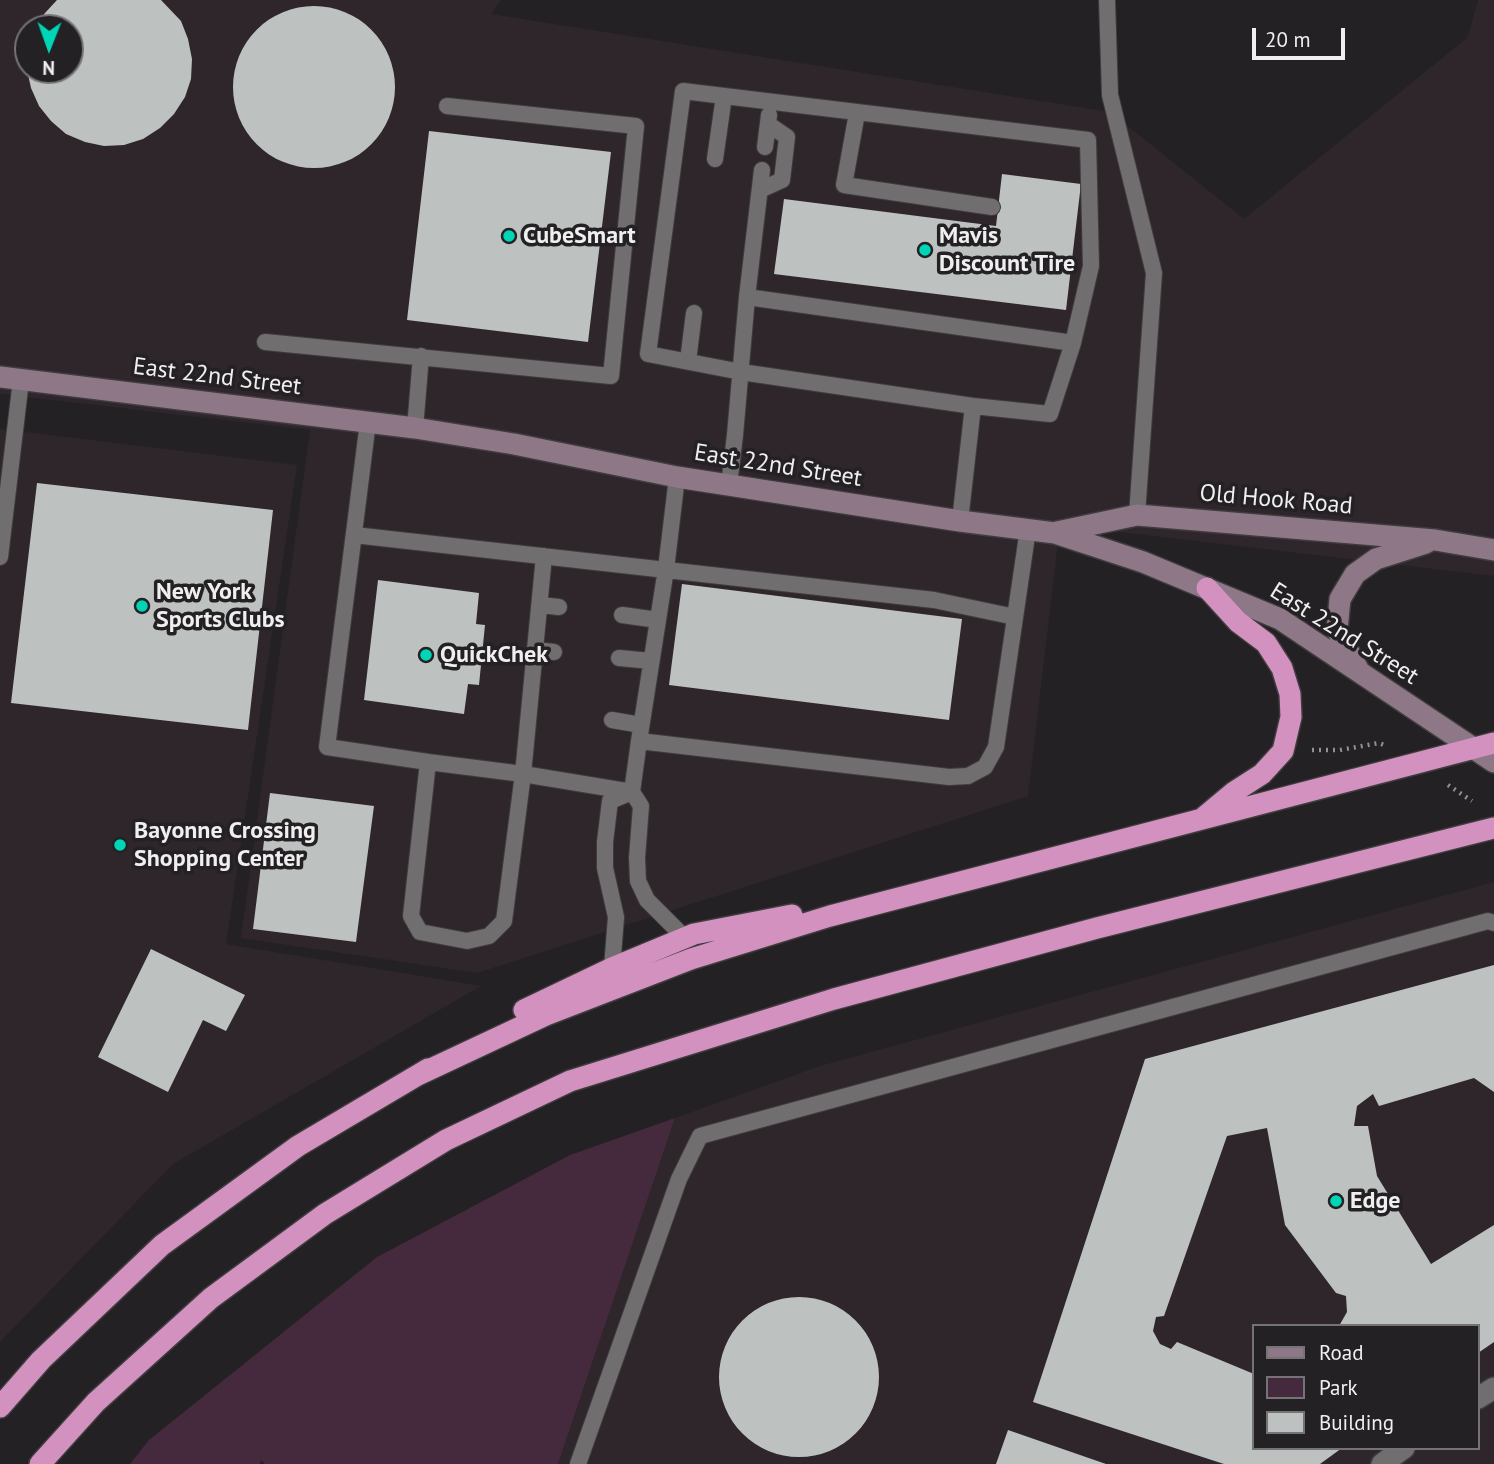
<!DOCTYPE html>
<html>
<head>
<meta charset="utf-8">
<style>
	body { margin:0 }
	#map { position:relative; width:1494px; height:1464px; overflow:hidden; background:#232123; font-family:"PT Sans",sans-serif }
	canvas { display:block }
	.legend { position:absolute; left:1252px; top:1324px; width:228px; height:126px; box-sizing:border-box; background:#232123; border:2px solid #757375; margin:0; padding:9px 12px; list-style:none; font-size:21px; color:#f0eeef }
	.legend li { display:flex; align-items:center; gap:14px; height:35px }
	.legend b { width:35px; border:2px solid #757375 }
	.north { position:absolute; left:14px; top:14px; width:70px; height:70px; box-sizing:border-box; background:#232123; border:2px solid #757375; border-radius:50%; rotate:181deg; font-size:19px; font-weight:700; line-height:28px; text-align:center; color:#f0eeef }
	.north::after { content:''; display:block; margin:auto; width:24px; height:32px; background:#00d5b7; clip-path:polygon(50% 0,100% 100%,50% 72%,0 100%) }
	.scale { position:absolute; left:1252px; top:28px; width:93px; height:32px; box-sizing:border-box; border:4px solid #f0eeef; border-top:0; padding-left:9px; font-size:21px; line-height:24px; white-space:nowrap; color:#f0eeef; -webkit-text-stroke:5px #232123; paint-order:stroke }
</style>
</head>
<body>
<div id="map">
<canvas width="1494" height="1464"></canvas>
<ul class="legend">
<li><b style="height:9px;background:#8e7888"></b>Road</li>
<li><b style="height:19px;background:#45293d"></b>Park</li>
<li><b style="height:19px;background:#bdc2c1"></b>Building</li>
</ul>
<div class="north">N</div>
<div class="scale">20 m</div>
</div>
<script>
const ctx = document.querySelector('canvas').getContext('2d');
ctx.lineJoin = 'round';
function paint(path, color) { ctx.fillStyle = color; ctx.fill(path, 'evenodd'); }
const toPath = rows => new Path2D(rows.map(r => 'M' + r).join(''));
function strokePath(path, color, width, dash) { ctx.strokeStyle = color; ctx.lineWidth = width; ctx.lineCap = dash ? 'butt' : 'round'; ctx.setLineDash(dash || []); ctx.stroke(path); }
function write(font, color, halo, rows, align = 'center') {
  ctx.font = font + ' "PT Sans",sans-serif'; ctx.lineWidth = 7; ctx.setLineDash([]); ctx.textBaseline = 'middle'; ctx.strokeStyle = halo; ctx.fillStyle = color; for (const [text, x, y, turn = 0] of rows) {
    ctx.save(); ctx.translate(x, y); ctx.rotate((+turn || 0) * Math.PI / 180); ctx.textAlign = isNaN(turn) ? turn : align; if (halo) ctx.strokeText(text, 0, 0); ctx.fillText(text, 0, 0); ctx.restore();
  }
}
const built = toPath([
	[0,0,501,0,491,14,1110,112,1244,219,1468,37,1478,0,1494,0,1494,576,1060,525,1028,796,477,973,241,938,310,430,0,394],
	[28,28,70,28,70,70,28,70],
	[0,429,297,465,226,944,481,986,173,1164,0,1342],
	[1494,882,1494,1464,558,1464,675,1118,820,1066],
	[1254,1326,1478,1326,1478,1448,1254,1448]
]);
const green = toPath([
	[675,1118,558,1464,265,1464,261,1460,260,1464,130,1464,149,1440,377,1257,570,1155]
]);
const building = toPath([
	[57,0,161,0,181,21,188,39,192,59,191,79,185,97,174,114,160,128,143,139,124,145,104,146,85,142,66,134,51,121,39,106,31,88,27,70,70,70,70,28,35,28,45,13],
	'233 87a81 81 0 1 1 162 0a81 81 0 1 1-162 0Z',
	[429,131,611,152,588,342,407,320],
	[1002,174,1081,184,1066,310,774,274,784,199,996,226],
	[37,483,273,510,248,730,11,703],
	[378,580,479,593,476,624,485,625,479,685,468,684,464,714,364,700],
	[682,584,962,619,949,720,669,685],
	[270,793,374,806,356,942,253,929],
	[151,949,245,995,226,1031,203,1020,168,1092,98,1057],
	[1494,965,1494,1092,1474,1078,1379,1106,1373,1094,1357,1106,1354,1126,1368,1126,1377,1176,1431,1264,1494,1225,1494,1342,1478,1353,1478,1326,1339,1326,1347,1312,1346,1296,1336,1293,1285,1225,1267,1128,1227,1136,1164,1316,1156,1317,1153,1331,1160,1344,1171,1349,1177,1342,1254,1374,1254,1448,1342,1448,1320,1464,1224,1464,1033,1402,1145,1059],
	'719 1377a80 80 0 1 1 160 0a80 80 0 1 1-160 0Z',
	[1008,1430,1106,1464,996,1464]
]);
const path = toPath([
	[1312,750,1340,750,1379,743,1384,745],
	[1448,785,1472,801]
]);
const lane = toPath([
	[1107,0,1110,95,1154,273,1137,515],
	[857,113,844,185,992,207],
	[765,147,769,115],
	[715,159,724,96],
	[760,190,782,180,787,137,768,124],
	[747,297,1073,343],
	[265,342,611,376,636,126,447,106],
	[688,361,694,313],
	[368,422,327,747,428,762,411,916,420,932,467,941,489,936,504,921,523,774,632,792,639,741,949,777,968,776,985,767,996,747,1028,529],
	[415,428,421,356],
	[729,485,735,435,747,297,762,170],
	[960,521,973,406,1050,414,1073,343,1091,266,1088,140,683,91,648,354,741,372,973,406],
	[354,535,934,600,1015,617],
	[0,557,21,380],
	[540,605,559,607],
	[622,615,658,620],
	[535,650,554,652],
	[619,658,651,661],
	[612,720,641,725],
	[639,741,666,569,677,477],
	[428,762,523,774,544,556],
	[612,968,616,917,605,868,605,842,610,801,632,792,641,806,637,858,638,881,647,900,685,938],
	[578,1464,679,1179,700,1136,1488,921,1494,923]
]);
const street = toPath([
	[1478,1398,1494,1388],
	[1382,1464,1404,1448]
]);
const secondary = toPath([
	[0,377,415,428,514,444,677,477,960,521,1055,533,1143,562,1280,619,1494,762],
	[1057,532,1137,515,1435,540,1494,550],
	[1359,671,1337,630,1340,599,1355,574,1376,559,1426,543]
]);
const highway = toPath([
	[1204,817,1234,792,1262,774,1283,751,1291,717,1290,694,1282,668,1266,643,1238,622,1207,588],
	[524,1010,612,968,694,934,792,915],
	[418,1075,546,1015,691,959,830,916,1494,743],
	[0,1407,41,1360,162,1245,298,1146,428,1069],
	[40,1464,96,1402,211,1298,325,1214,446,1140,570,1081,834,999,1097,928,1494,828]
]);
const markers = [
	[509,236,7,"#00d5b7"],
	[925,250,7,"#00d5b7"],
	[142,606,7,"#00d5b7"],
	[426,655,7,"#00d5b7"],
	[120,845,7,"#00d5b7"],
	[1336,1201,7,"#00d5b7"]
];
const poiNames = [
	["CubeSmart",523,236],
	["Mavis",939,236],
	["Discount Tire",939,264],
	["New York",156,592],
	["Sports Clubs",156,620],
	["QuickChek",440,655],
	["Bayonne Crossing",134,831],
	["Shopping Center",134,859],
	["Edge",1350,1201]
];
const streetNames = [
	["East 22nd Street",217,377,7],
	["East 22nd Street",778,466,9],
	["Old Hook Road",1276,500,5],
	["East 22nd Street",1344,634,32]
];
paint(built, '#2f262c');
paint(green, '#45293d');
paint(building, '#bdc2c1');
strokePath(lane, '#3f3c3e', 18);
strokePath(street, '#3f3c3e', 24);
strokePath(secondary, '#3f3c3e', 24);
strokePath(highway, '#3f3c3e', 24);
strokePath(path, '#929092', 4.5, [2, 5]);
strokePath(lane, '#716e70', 16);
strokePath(street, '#716e70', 21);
strokePath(secondary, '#8e7888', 21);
strokePath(highway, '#d291bf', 21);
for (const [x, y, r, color] of markers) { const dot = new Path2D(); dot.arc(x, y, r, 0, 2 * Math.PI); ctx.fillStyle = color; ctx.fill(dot); strokePath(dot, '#232123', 2.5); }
write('bold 24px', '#f0eeef', '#232123', poiNames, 'left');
write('24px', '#f0eeef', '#232123', streetNames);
</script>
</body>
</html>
